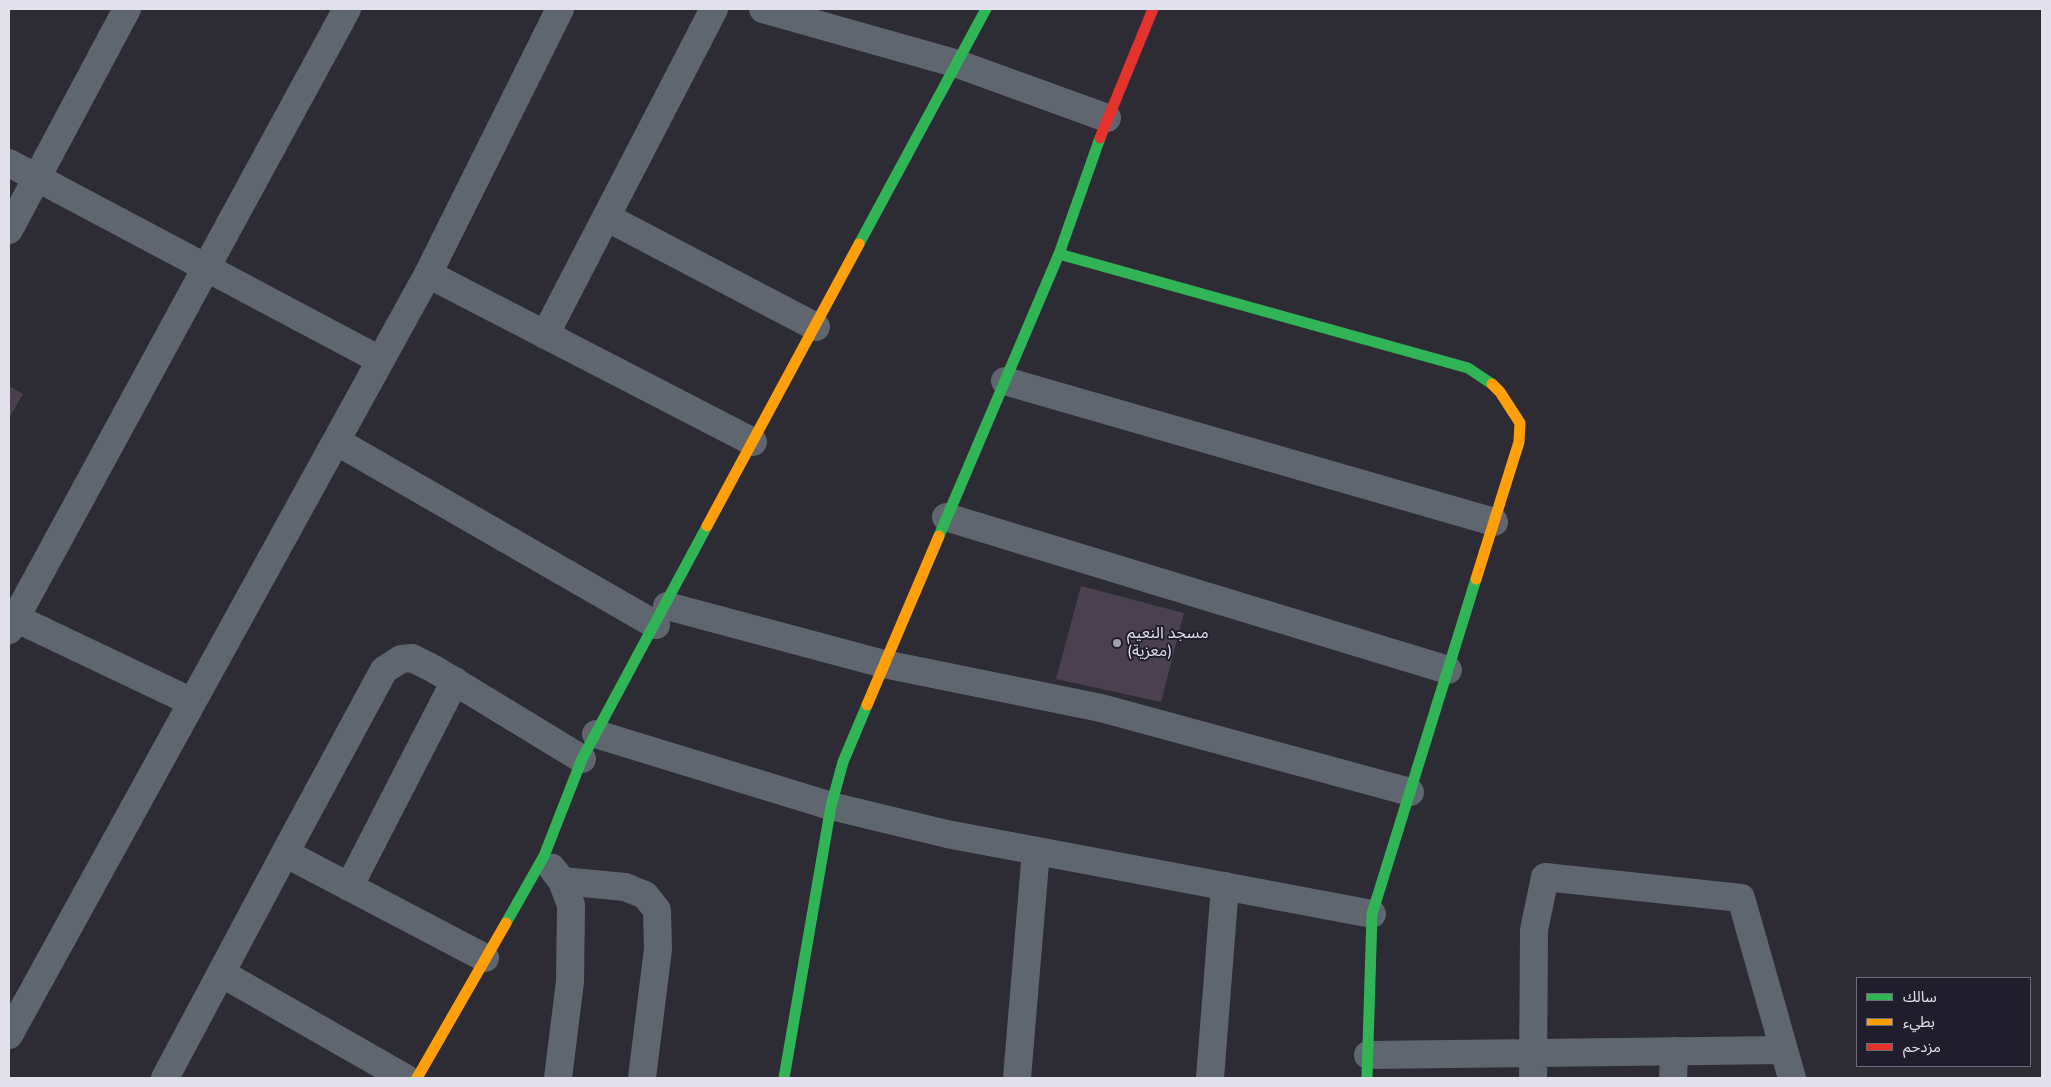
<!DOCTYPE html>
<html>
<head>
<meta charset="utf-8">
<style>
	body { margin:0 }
	#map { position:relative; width:2051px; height:1087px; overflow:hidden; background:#2d2c34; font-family:"Nunito Sans","Noto Sans Arabic",sans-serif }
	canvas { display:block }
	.frame { position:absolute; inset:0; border:10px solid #e1e0eb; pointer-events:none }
	.legend { position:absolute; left:1856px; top:977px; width:175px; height:90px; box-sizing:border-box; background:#201e2d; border:1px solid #6d6c79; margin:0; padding:6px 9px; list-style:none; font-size:15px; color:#e1e0eb }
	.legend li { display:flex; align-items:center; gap:10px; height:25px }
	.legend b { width:25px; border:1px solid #6d6c79 }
</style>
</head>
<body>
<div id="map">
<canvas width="2051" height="1087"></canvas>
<div class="frame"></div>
<ul class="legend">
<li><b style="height:6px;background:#30b455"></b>سالك</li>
<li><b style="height:6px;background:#ff9f0a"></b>بطيء</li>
<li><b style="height:6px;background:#e5322d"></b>مزدحم</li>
</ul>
</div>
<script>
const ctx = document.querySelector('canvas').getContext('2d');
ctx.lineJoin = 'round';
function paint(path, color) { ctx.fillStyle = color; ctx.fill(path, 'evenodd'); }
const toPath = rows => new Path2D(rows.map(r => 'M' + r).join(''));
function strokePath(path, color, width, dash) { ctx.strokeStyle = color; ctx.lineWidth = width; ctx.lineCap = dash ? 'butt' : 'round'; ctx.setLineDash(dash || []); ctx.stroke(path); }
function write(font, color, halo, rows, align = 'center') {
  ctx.font = font + ' "Nunito Sans","Noto Sans Arabic",sans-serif'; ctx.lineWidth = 4; ctx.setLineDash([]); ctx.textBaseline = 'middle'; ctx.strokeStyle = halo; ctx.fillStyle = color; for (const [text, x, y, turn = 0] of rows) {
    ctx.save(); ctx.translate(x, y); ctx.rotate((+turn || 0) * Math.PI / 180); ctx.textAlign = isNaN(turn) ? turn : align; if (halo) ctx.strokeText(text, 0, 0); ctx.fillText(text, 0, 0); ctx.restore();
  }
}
const building = toPath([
	[9,386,23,394,9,418],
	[1081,586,1184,613,1161,702,1056,679]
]);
const street = toPath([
	[763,9,958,64,1107,118],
	[9,163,380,360],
	[606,217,816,327],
	[9,230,127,9],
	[428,274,753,442],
	[545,335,714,9],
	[1005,381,1494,522],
	[336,441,656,625],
	[946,517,1448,670],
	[667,606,884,664,1101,708,1410,792],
	[9,615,192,702],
	[9,630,347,9],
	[596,734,831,806,947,834,1372,914],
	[552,868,562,881,571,905,570,982,558,1078],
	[562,881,625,887,645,895,657,910,658,949,642,1078],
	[349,887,455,681],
	[485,958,285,853,384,670,401,659,412,658,434,669,582,759],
	[221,973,405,1078],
	[9,1035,428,274,560,9],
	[1368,1055,1784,1050],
	[165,1078,285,853],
	[1017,1078,1036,851],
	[1210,1078,1225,886],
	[1533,1078,1534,930,1545,877,1741,898,1792,1078],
	[1673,1078,1674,1051]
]);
const fast = toPath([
	[859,244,986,9],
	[1059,254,1468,368,1492,384],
	[939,536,1059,254,1100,138],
	[506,923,544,856,582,759,707,526],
	[784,1078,831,806,843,762,867,705],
	[1367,1078,1372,914,1476,579]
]);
const slow = toPath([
	[707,526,859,244],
	[1476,579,1519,442,1520,423,1500,392,1492,384],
	[867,705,939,536],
	[417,1078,506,923]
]);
const jam = toPath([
	[1100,138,1153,9]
]);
const markers = [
	[1117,643,5,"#a2a1ab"]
];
const poiNames = [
	["مسجد النعيم",1127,634],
	["(معزية)",1127,652]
];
paint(building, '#4a404f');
strokePath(street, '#60666f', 28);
strokePath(fast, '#30b455', 11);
strokePath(slow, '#ff9f0a', 11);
strokePath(jam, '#e5322d', 11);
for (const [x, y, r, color] of markers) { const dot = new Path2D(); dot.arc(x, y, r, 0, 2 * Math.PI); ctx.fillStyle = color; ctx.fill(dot); strokePath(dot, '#201e2d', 2); }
write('16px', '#e1e0eb', '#201e2d', poiNames, 'left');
</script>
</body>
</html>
